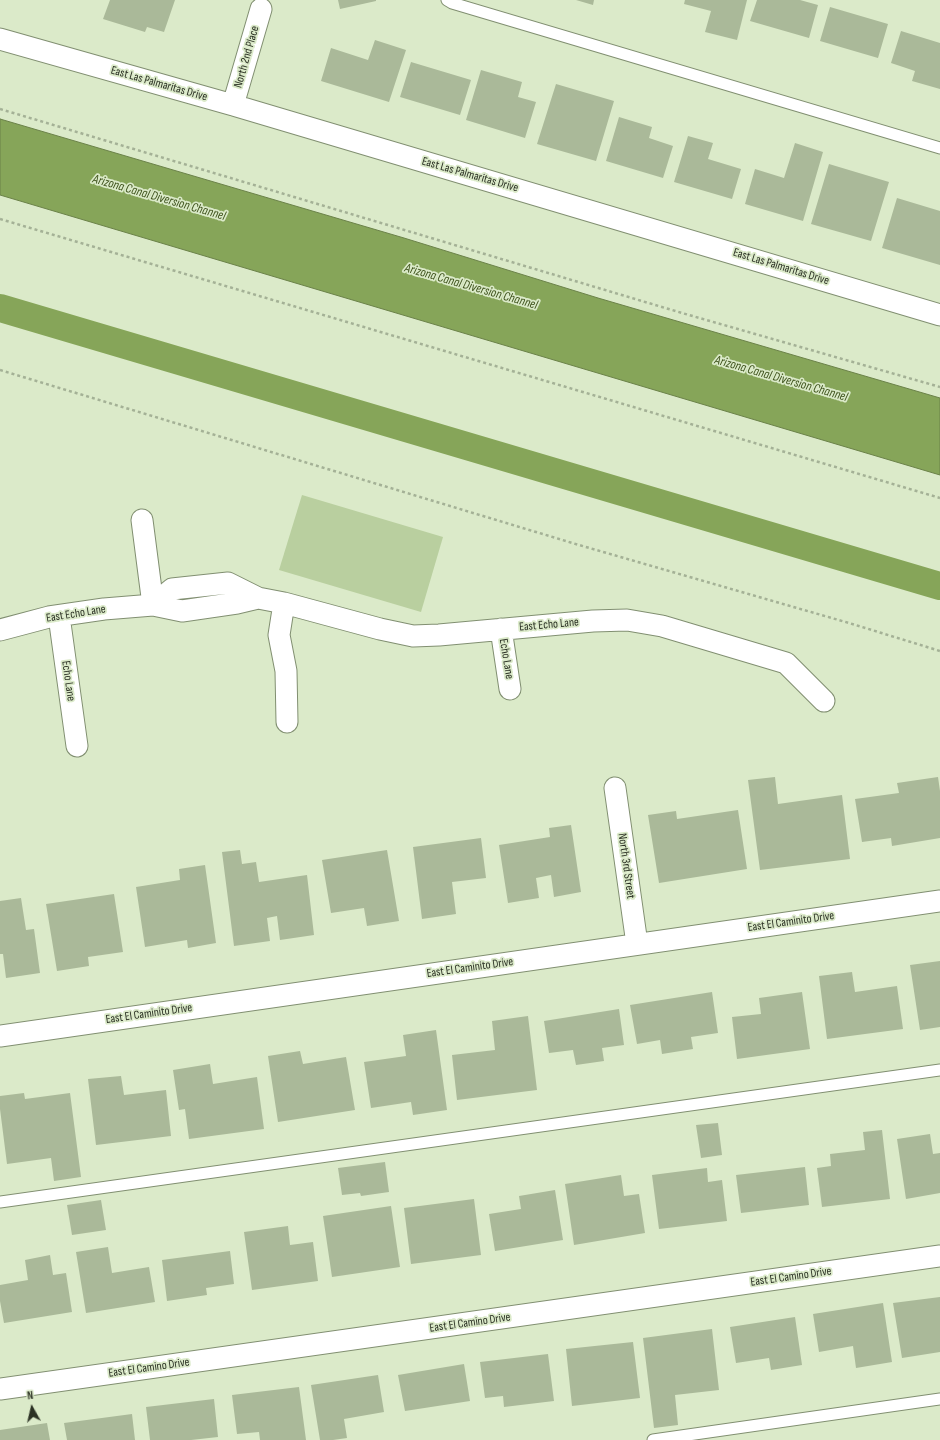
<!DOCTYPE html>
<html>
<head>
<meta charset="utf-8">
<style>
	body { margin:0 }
	#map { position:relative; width:940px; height:1440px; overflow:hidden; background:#dbeac9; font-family:"Sofia Sans Condensed",sans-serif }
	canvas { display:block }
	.north { position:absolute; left:12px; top:1388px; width:40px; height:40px; -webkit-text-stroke:3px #dbeac9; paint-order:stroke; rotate:352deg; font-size:11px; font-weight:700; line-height:16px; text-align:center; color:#2b3124 }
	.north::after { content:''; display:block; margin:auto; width:14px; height:18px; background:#2b3124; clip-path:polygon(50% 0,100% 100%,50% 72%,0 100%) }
</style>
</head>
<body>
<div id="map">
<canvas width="940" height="1440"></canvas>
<div class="north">N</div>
</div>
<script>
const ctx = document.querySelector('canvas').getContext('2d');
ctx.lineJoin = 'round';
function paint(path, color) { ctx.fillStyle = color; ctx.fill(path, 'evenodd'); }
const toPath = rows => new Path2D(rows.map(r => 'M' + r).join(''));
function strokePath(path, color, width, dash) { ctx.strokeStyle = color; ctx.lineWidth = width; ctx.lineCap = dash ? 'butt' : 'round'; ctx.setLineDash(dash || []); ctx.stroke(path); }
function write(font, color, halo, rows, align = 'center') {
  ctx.font = font + ' "Sofia Sans Condensed",sans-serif'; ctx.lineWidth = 3.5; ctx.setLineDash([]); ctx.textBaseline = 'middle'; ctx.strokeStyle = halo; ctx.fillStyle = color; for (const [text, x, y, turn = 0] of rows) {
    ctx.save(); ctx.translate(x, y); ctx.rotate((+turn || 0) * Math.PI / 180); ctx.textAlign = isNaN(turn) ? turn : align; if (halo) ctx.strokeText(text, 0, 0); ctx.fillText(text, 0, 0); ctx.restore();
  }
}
const green = toPath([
	[302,495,443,537,421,612,279,570]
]);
const water = toPath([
	[0,119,404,238,598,298,940,398,940,475,0,195,0,119]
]);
const canal = toPath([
	[0,308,940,586]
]);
const building = toPath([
	[110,0,175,0,164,32,147,27,145,32,103,19],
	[338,0,376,0,376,1,340,9],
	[576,0,594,0,593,5],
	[685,0,747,0,737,40,705,32,711,11,684,4],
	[757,0,800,0,818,5,809,38,750,21],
	[830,7,888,24,878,58,820,41],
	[901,31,940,43,940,89,912,81,915,71,891,63],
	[375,40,406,50,389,102,321,81,331,48,368,60],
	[411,62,471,80,460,115,400,97],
	[481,70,522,82,518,97,536,102,525,138,466,120],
	[556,84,614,101,596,161,537,144],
	[619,117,652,127,649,138,673,146,663,178,606,161],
	[688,136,713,143,708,159,741,169,732,199,674,182],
	[795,143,823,152,803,221,745,204,755,169,784,178],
	[829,164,889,182,871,241,811,224],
	[897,198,940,211,940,265,882,248],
	[775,777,778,804,842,795,850,859,760,870,748,780],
	[938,777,940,791,940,838,892,846,891,838,862,842,855,799,899,793,897,783],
	[738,810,747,869,659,883,648,815,676,811,677,819],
	[571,825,581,892,554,897,551,875,536,878,539,898,508,903,499,845,550,837,549,828],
	[481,838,486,878,452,882,456,914,422,919,413,847],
	[240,850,242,864,256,862,259,882,307,875,314,935,280,940,277,916,267,918,270,941,234,946,222,852],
	[387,850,399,921,367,926,364,908,331,913,322,860],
	[205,865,216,943,188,948,187,940,145,947,136,887,180,880,179,869],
	[114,894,123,952,88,957,89,966,57,971,46,904],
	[21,898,26,930,34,929,40,973,6,978,3,954,0,954,0,901],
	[940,961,940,1027,920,1030,910,965],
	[852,972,855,992,897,986,903,1029,827,1039,819,976],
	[712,992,718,1033,691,1037,693,1049,662,1054,660,1040,637,1044,630,1005],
	[802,992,810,1049,737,1059,732,1017,761,1014,759,998],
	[619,1009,624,1045,602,1048,604,1061,576,1065,573,1050,549,1053,544,1021],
	[528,1016,537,1090,457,1100,452,1055,495,1050,492,1021],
	[436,1030,447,1110,413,1115,411,1102,371,1108,364,1062,406,1056,403,1035],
	[300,1051,303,1064,346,1057,355,1110,278,1122,268,1056],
	[210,1064,213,1084,257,1077,264,1129,189,1139,185,1109,179,1110,173,1070],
	[121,1076,124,1095,166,1090,171,1136,96,1145,88,1079],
	[24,1093,25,1099,70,1093,81,1177,54,1181,51,1158,7,1164,0,1109,0,1096],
	[718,1123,722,1155,701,1158,696,1125],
	[882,1130,890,1199,822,1207,817,1168,831,1166,830,1154,865,1150,863,1132],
	[930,1134,933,1154,940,1153,940,1193,906,1199,897,1139],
	[385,1162,389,1192,361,1196,360,1193,342,1195,338,1168],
	[805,1167,809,1205,741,1213,736,1175],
	[707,1168,708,1182,722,1180,727,1221,659,1229,652,1175],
	[621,1175,624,1196,639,1194,645,1233,574,1245,565,1184],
	[555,1190,563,1240,495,1251,489,1214,521,1209,519,1196],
	[474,1199,481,1255,411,1264,404,1208],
	[101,1200,106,1230,72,1235,67,1205],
	[391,1206,400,1267,332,1277,323,1216],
	[288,1226,290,1245,313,1242,318,1281,252,1290,244,1232],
	[108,1247,112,1273,149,1267,155,1302,86,1313,76,1252],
	[230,1251,234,1284,206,1288,207,1295,167,1301,162,1260],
	[50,1255,53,1275,66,1273,72,1312,4,1323,0,1301,0,1285,28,1280,25,1260],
	[940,1297,940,1352,902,1358,893,1303],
	[883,1303,892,1362,856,1368,853,1346,819,1352,813,1314],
	[795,1317,802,1365,771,1370,769,1358,736,1363,730,1327],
	[712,1329,719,1390,675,1395,678,1425,654,1428,643,1338],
	[633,1342,640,1398,572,1406,566,1349],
	[548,1354,554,1401,504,1407,503,1396,485,1398,480,1362],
	[464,1364,470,1401,405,1411,398,1375],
	[378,1375,384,1412,344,1419,347,1438,333,1440,320,1440,311,1385],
	[299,1387,306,1440,260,1440,259,1432,237,1434,232,1395],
	[214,1399,218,1437,191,1440,150,1440,146,1407],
	[132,1414,135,1440,67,1440,64,1423],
	[47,1423,50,1440,0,1440,0,1430]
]);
const path = toPath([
	[0,109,682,313,940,387],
	[0,219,940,498],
	[0,370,579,545,849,623,940,651]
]);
const lane = toPath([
	[447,0,452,3,940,148],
	[0,1202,940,1070],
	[653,1440,940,1399]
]);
const street = toPath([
	[0,39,233,105,940,315],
	[233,105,261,9],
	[142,520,153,605],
	[284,603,279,635,286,671,287,722],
	[153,605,172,589,228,583,258,598,284,603,380,629,413,636,439,635,593,621,627,620,662,626,786,663,824,701],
	[59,616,77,746],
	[501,629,510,689],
	[0,630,49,617,104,609,153,605,182,611,237,603,258,598],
	[615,788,637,944],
	[0,1036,940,901],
	[0,1389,940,1256]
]);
const streetNames = [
	["North 2nd Place",247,57,-74],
	["East Las Palmaritas Drive",159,84,16],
	["East Las Palmaritas Drive",470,175,16],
	["East Las Palmaritas Drive",781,267,17],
	["East Echo Lane",76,614,-9],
	["East Echo Lane",549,625,-5],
	["Echo Lane",506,659,81],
	["Echo Lane",68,681,82],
	["North 3rd Street",626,866,82],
	["East El Caminito Drive",791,922,-8],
	["East El Caminito Drive",470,968,-8],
	["East El Caminito Drive",149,1014,-8],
	["East El Camino Drive",791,1277,-8],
	["East El Camino Drive",470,1323,-8],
	["East El Camino Drive",149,1368,-8]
];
const waterNames = [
	["Arizona Canal Diversion Channel",159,198,16],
	["Arizona Canal Diversion Channel",471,287,16],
	["Arizona Canal Diversion Channel",781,379,16]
];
paint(green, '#b9cf9f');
paint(water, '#86a559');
strokePath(water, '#6b8249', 1);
strokePath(canal, '#86a559', 28);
paint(building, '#aab999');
strokePath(lane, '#818f71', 13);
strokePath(street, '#818f71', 23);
strokePath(path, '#a4b196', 2.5, [3, 3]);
strokePath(lane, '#fff', 11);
strokePath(street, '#fff', 21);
write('12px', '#2b3124', '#dbeac9', streetNames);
write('italic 13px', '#3f531d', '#dbeac9', waterNames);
</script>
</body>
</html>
